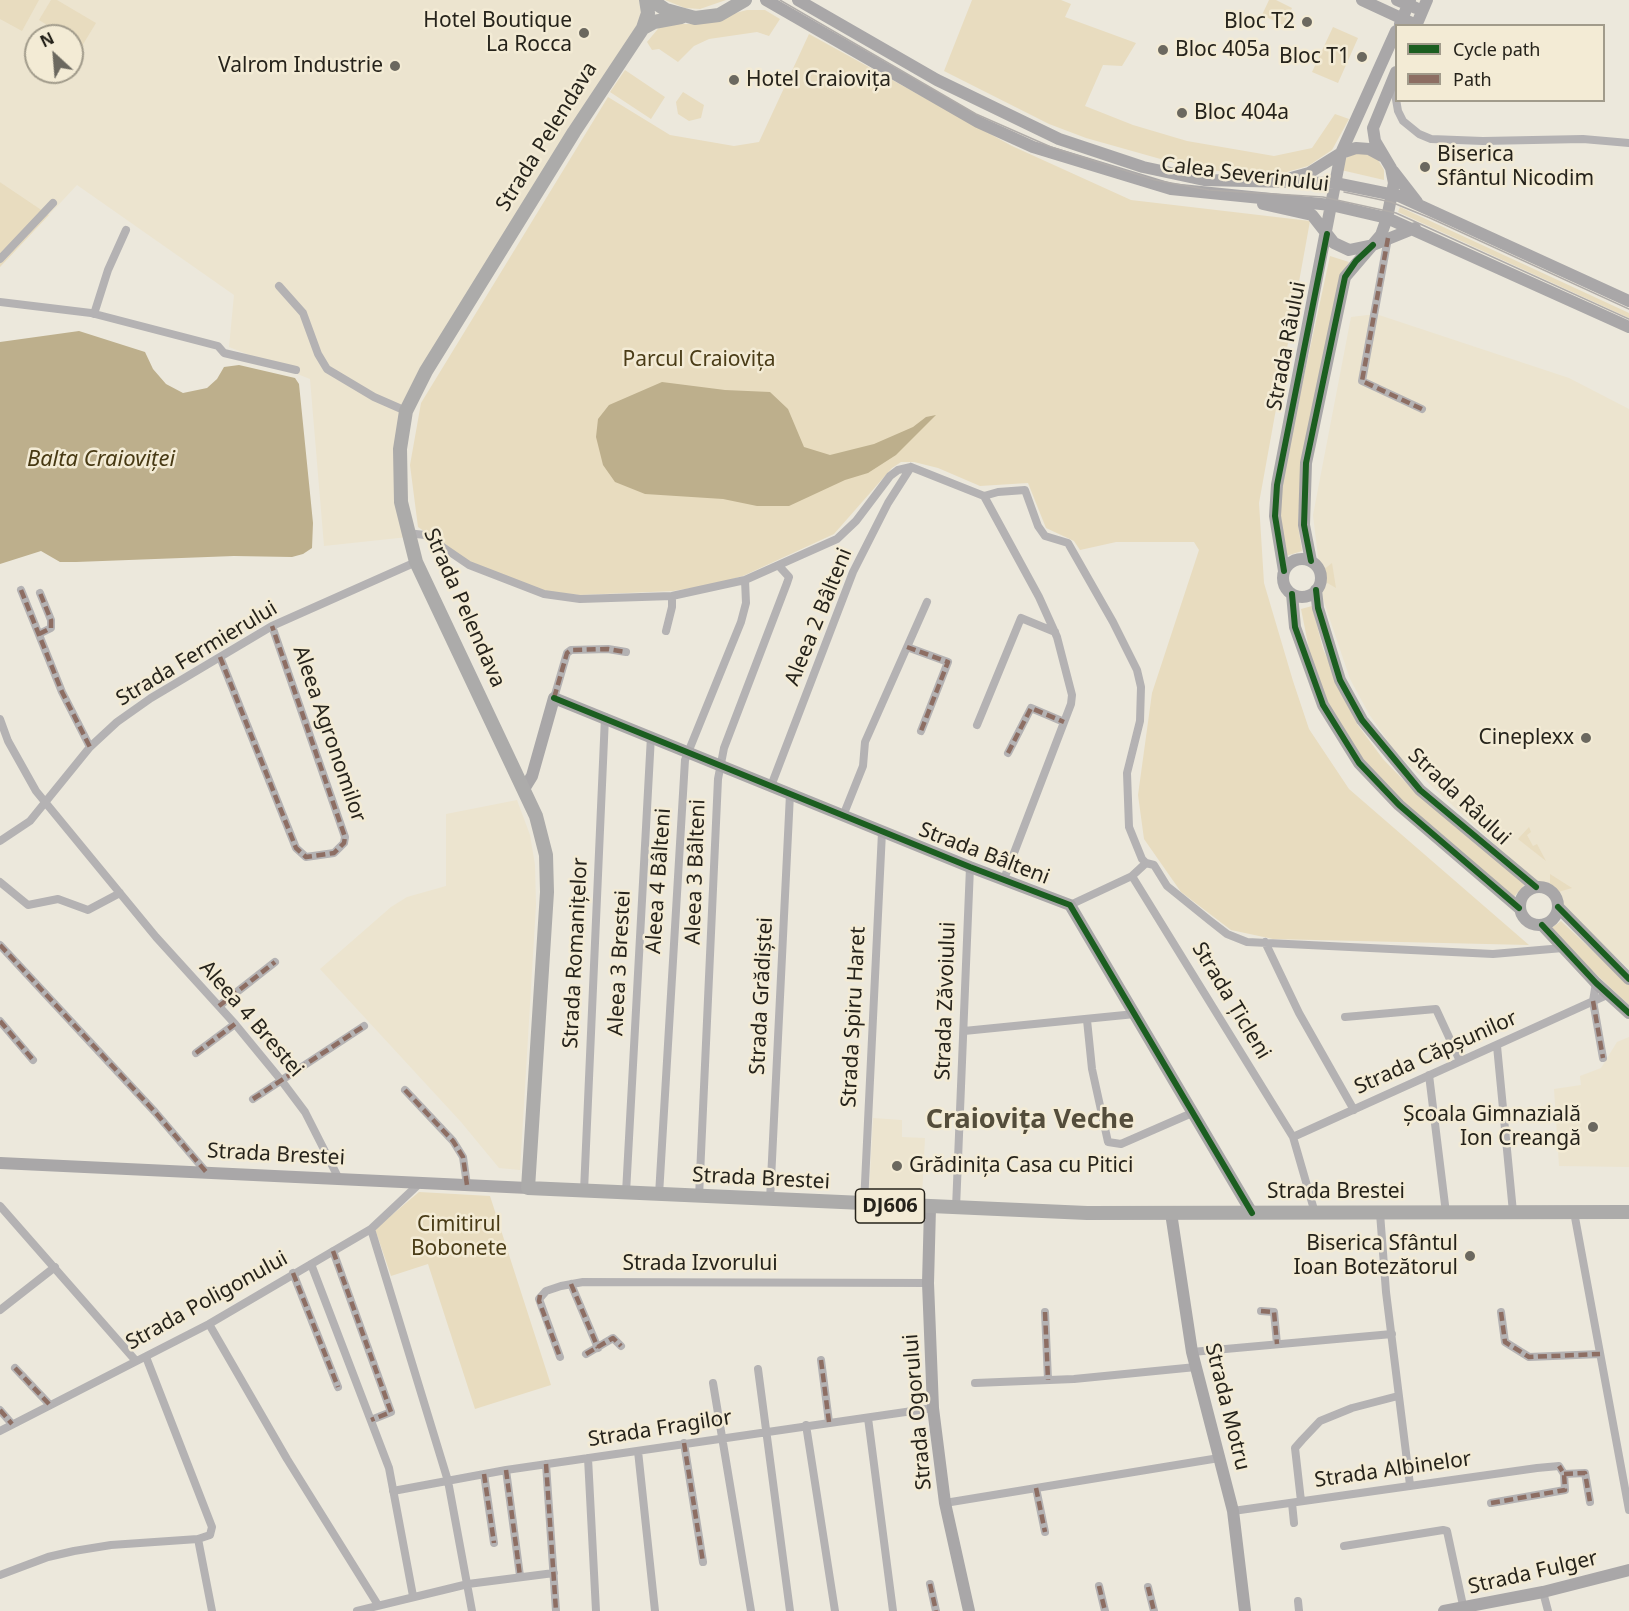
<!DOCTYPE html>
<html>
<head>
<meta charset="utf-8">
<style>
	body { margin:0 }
	#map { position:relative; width:1629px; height:1611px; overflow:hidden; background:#ece8dc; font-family:"Noto Sans",sans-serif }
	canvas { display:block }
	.legend { position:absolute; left:1395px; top:24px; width:210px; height:78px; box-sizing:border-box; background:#f3ebd5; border:2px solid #a19b8b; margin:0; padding:8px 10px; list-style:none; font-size:18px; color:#26231b }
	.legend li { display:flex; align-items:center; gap:12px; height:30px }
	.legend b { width:30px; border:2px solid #a19b8b }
	.north { position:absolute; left:24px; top:24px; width:60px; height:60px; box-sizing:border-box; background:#f3ebd5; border:2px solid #a19b8b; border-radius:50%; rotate:334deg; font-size:16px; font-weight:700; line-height:24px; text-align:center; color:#26231b }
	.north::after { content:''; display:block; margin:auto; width:21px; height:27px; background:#6b685f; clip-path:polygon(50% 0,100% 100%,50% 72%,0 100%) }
</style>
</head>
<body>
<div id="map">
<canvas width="1629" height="1611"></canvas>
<ul class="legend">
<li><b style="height:8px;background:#1b5e20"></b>Cycle path</li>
<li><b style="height:8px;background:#8d6e63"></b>Path</li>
</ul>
<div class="north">N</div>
</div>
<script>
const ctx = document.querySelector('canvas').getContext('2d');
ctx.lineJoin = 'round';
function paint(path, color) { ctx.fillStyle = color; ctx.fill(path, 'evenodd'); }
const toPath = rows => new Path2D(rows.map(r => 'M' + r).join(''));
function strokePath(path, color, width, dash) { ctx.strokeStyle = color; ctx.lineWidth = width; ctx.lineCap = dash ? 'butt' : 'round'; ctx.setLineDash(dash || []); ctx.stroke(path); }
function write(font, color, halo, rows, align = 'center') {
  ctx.font = font + ' "Noto Sans",sans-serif'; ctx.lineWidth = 5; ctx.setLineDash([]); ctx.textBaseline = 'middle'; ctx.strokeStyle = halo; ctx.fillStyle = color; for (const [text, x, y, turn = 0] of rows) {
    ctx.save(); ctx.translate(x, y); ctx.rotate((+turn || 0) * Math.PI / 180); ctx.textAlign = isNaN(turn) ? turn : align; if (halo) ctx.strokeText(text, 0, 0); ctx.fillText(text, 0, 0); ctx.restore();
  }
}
const built = toPath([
	[0,0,639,0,642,19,406,411,408,537,324,546,310,379,229,347,234,295,77,185,49,215,0,182],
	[36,36,72,36,72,72,36,72],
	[1376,314,1569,378,1629,409,1629,969,1396,753,1369,714,1350,679,1323,599,1313,515,1351,317],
	[517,800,530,835,535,865,536,905,520,1170,499,1168,461,1122,320,969,391,907,407,897,446,886,446,814],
	[1629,1037,1629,1167,1559,1166,1554,1089,1581,1085,1580,1076,1601,1068,1617,1042],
	[873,1118,902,1120,902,1137,925,1138,922,1196,869,1194]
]);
const green = toPath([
	[0,0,39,0,22,31,0,19],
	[51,0,57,0,96,23,82,46,72,40,72,36,65,36,39,20],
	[665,0,726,0,700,9,685,8],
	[972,0,1061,0,1071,4,1065,17,1136,43,1122,66,1103,65,1085,106,1133,125,1187,141,1274,156,1312,148,1335,114,1349,119,1332,150,1308,166,1287,172,1250,174,1196,169,1086,138,1049,124,944,71],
	[1269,0,1276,0,1292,8,1283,25,1262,15],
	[747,10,765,10,780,19,769,36,757,32,709,39,694,46,678,62,659,49,652,50,647,42,662,24,693,24],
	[1333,27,1358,38,1338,83,1312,72],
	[809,34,1012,146,1131,200,1310,221,1259,503,1264,583,1293,681,1309,729,1349,789,1529,945,1273,939,1231,930,1181,892,1144,839,1138,795,1152,693,1199,550,1194,542,1116,542,1080,550,1074,541,1046,528,1028,483,980,486,938,468,914,462,901,462,892,468,834,534,743,576,711,585,673,591,579,595,545,591,468,561,418,527,410,465,421,403,608,97,670,135,734,146,759,142],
	[625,70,665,97,651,119,610,92],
	[683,92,704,105,701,118,689,121,678,114,676,102],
	[1353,153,1375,155,1384,170,1384,180,1341,170,1345,159],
	[0,182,49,215,0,267],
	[1400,207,1629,313,1629,318,1398,212],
	[1330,256,1349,262,1341,276,1301,464,1298,526,1302,551,1286,556,1280,509,1285,464],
	[1332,563,1336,588,1324,581,1322,571],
	[1312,606,1323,649,1357,724,1383,759,1417,794,1525,884,1513,898,1403,804,1368,765,1343,731,1321,690,1310,654,1301,609],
	[1529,827,1531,832,1527,835,1533,846,1537,844,1546,861,1518,839],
	[1550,874,1572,888,1558,892,1550,887],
	[1561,921,1629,985,1629,1005,1549,930],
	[419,1192,490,1196,551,1385,475,1409,428,1264,391,1276,375,1229]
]);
const water = toPath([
	[79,331,145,352,153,369,166,384,183,393,207,388,217,379,224,367,239,365,295,378,299,384,313,523,312,548,303,554,292,557,234,556,76,562,60,562,41,551,0,564,0,342],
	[662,382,725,390,770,392,788,409,804,447,830,455,874,444,913,427,926,417,936,415,896,455,868,473,845,480,789,506,757,506,723,499,645,494,615,482,603,465,596,437,598,419,609,405]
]);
const street = toPath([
	[1393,82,1398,111,1403,121,1419,134,1431,139,1483,141,1583,139,1629,143],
	[1388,238,1362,381,1422,409],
	[0,259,53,203],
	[279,286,303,313,318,354,327,369,374,397,406,411],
	[0,302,91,313,218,346,224,353,296,370],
	[94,314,108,270,126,230],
	[911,467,984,496,1039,597,1057,637,1072,695,1071,704,1004,879],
	[984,496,998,492,1025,490,1038,526,1045,536,1068,543,1113,622,1137,670,1141,687,1140,721,1127,773,1129,827,1142,859,1146,863,1154,865,1167,886,1209,920,1227,934,1247,942,1493,954,1563,948],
	[407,533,425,535,469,565,544,594,580,599,672,596,745,580,837,539,856,521,890,476,898,470,911,467],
	[21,590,62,692,90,747],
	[666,631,672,607,672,596],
	[39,634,51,628,51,620,40,593],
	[907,647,948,662,921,731],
	[220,657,296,848,306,857,334,853,344,843,345,837,272,626],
	[554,698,567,653,571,650,608,649,626,652],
	[0,719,8,741,36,791,156,937,235,1024,281,1080,305,1112,339,1179],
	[977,725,1021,618,1055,632],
	[1008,753,1031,708,1064,722],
	[771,786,853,572,888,503,911,467],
	[843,816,863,766,865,742,927,602],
	[0,841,30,821,90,747,117,722,151,698,272,626,416,562],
	[1132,876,1293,1137,1315,1213],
	[0,882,28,905,58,899,88,910,120,893],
	[1070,905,1132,876,1146,863],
	[1265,942,1299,1013,1354,1110],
	[0,945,155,1112,207,1173],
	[1596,983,1593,1001,1603,1058],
	[219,1006,275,962],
	[1345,1017,1436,1009,1460,1061],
	[1087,1020,1092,1069,1108,1142,1121,1144,1192,1113],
	[0,1021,33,1060],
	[964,1031,1135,1014],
	[1497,1046,1513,1212],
	[196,1053,235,1024],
	[1429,1075,1446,1213],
	[405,1090,453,1141,463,1157,467,1185],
	[253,1099,364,1026],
	[1293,1137,1609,994],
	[584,1191,605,717],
	[626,1193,651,736],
	[659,1195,685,760,741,622,746,603,745,580],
	[699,1197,718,779,724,748,787,583,789,577,779,566],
	[770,1200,790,794],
	[864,1204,882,832],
	[0,1206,136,1361],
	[956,1208,970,867],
	[1574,1212,1629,1510],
	[1380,1213,1386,1292,1410,1485],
	[371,1229,448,1481,472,1611],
	[333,1251,391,1412,371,1420],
	[311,1264,389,1468,413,1596],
	[293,1273,338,1387],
	[571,1284,598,1348],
	[0,1310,55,1267],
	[1261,1311,1274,1312,1277,1344],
	[1045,1312,1048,1380],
	[1501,1312,1505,1342,1529,1357,1600,1354],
	[209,1324,287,1459,378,1605],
	[1192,1352,1392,1334],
	[586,1354,613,1338,621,1346],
	[560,1357,539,1299,546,1291,561,1286,583,1282,928,1283],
	[821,1360,829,1422],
	[15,1368,50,1405],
	[758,1369,790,1611],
	[713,1383,751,1611],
	[975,1383,1074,1379,1196,1367],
	[0,1410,12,1424],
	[868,1418,893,1611],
	[806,1425,835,1611],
	[0,1431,209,1324,371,1229,420,1183],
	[684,1443,703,1562],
	[638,1451,655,1611],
	[588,1458,596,1611],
	[546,1464,556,1611],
	[506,1470,520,1576],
	[484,1474,494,1543],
	[1564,1474,1585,1473,1590,1502],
	[1036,1488,1045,1532],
	[393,1491,506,1470,933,1408],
	[1301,1501,1295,1448,1302,1440,1320,1421,1352,1408,1398,1396],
	[945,1503,1219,1458],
	[1292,1503,1294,1523],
	[1233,1511,1537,1468,1559,1466,1564,1474,1565,1490,1491,1503],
	[198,1539,212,1611],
	[1344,1546,1443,1530,1447,1531,1464,1610],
	[0,1575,48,1557,74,1551,111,1545,198,1539,210,1535,212,1527,146,1357],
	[930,1584,936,1611],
	[1099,1586,1105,1611],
	[1148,1587,1154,1611],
	[1543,1592,1548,1611],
	[1298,1601,1299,1611],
	[357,1611,468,1584,554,1573]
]);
const secondary = toPath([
	[766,0,978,122,1033,147,1171,189,1331,205,1387,218,1629,327],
	[798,0,937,80,1059,139,1143,167,1204,180,1335,183,1399,196,1629,301],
	[1362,0,1416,25],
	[1397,0,1416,8],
	[1400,24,1410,0],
	[1416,26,1427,0],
	[1393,171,1417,202],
	[1291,178,1309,173,1341,153,1356,148,1369,149,1382,156],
	[1263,204,1312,215,1334,243,1349,250,1373,245,1415,228],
	'1283 578a19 19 0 1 1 38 0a19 19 0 1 1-38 0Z',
	[1311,561,1304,525,1306,463,1345,277,1381,235,1387,218,1394,183,1391,168,1375,141,1373,128,1396,72],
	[1284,571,1275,516,1277,485,1341,153,1396,31],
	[1316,590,1318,608,1340,680,1362,720,1420,790,1536,887],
	[1292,594,1295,627,1323,705,1359,763,1399,805,1519,908],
	[524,789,532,776,554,698,970,867,1070,905,1252,1213],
	'1520 906a19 19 0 1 1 38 0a19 19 0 1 1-38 0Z',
	[1558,907,1629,979],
	[1542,925,1596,983,1629,1013],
	[0,1163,528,1188],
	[930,1208,928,1283,933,1408,945,1503,969,1611],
	[1171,1213,1192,1352,1233,1511,1245,1611],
	[1444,1611,1543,1592,1629,1570]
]);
const primary = toPath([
	[646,0,648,13,643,28,574,132,426,371,406,411,400,449,401,502,416,562,536,816,546,855,547,892,528,1188,1087,1213,1629,1212],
	[651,0,666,10,695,18,719,15,745,0],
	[643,28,654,22,681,17]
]);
const tram = toPath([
	[780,0,976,114,1051,147,1155,180,1209,190,1323,197,1396,213,1629,319],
	[1344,192,1391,202,1430,218,1629,309]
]);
const quiet = toPath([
	[1388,238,1362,381,1422,409],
	[21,590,62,692,90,747],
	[39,634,51,628,51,620,40,593],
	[907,647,948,662,921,731],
	[220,657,296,848,306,857,334,853,344,843,345,837,272,626],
	[554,698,567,653,571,650,608,649,626,652],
	[1008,753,1031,708,1064,722],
	[0,945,155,1112,207,1173],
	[1593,1001,1603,1058],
	[219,1006,275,962],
	[0,1021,33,1060],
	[196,1053,235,1024],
	[405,1090,453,1141,463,1157,467,1185],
	[253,1099,364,1026],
	[333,1251,391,1412,371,1420],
	[293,1273,338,1387],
	[571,1284,598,1348],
	[540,1295,539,1301,560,1357],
	[1261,1311,1274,1312,1277,1344],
	[1045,1312,1048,1380],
	[1501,1312,1505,1342,1529,1357,1600,1354],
	[586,1354,613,1338,621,1346],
	[821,1360,829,1422],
	[15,1368,50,1405],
	[0,1410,12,1424],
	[684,1443,703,1562],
	[546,1464,556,1611],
	[506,1470,520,1576],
	[484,1474,494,1543],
	[1564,1474,1585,1473,1590,1502],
	[1036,1488,1045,1532],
	[1491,1503,1565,1490,1564,1474,1559,1466],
	[930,1584,936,1611],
	[1099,1586,1105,1611],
	[1148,1587,1154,1611]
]);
const cycleway = toPath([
	[1311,561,1304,525,1306,463,1345,277,1356,261,1373,245],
	[1284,571,1275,516,1277,485,1327,234],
	[1316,590,1318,608,1340,680,1362,720,1420,790,1536,887],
	[1292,594,1295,627,1323,705,1359,763,1399,805,1519,908],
	[554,698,970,867,1070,905,1252,1213],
	[1558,907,1629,979],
	[1542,925,1596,983,1629,1013]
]);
const markers = [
	[1307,22,6,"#6b685f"],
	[584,33,6,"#6b685f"],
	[1163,50,6,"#6b685f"],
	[1362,57,6,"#6b685f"],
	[395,66,6,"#6b685f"],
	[734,80,6,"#6b685f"],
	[1182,113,6,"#6b685f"],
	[1425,167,6,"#6b685f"],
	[1586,738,6,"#6b685f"],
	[1593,1127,6,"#6b685f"],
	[897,1166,6,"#6b685f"],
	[1470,1256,6,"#6b685f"]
];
const shields = [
	[890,1206,69]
];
const shieldNames = [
	["DJ606",890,1206]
];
const poiNames = [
	["Hotel Boutique",572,21],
	["La Rocca",572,45],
	["Bloc T2",1295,22],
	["Bloc 405a",1175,50,"left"],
	["Bloc T1",1350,57],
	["Valrom Industrie",383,66],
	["Hotel Craiovița",746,80,"left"],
	["Bloc 404a",1194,113,"left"],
	["Biserica",1437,155,"left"],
	["Sfântul Nicodim",1437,179,"left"],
	["Cineplexx",1574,738],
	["Școala Gimnazială",1581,1115],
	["Ion Creangă",1581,1139],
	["Grădinița Casa cu Pitici",909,1166,"left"],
	["Biserica Sfântul",1458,1244],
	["Ioan Botezătorul",1458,1268]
];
const streetNames = [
	["Strada Pelendava",547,137,-58],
	["Calea Severinului",1245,175,7],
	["Strada Râului",1287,346,-79],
	["Strada Pelendava",464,608,66],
	["Aleea 2 Bâlteni",819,617,-68],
	["Strada Fermierului",197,654,-31],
	["Aleea Agronomilor",329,734,71],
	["Strada Râului",1459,797,43],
	["Strada Bâlteni",984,854,21],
	["Aleea 3 Bâlteni",696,872,-88],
	["Aleea 4 Bâlteni",659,881,-86],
	["Strada Romanițelor",576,953,-87],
	["Aleea 3 Brestei",620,963,-87],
	["Strada Grădiștei",762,996,-87],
	["Strada Zăvoiului",946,1001,-88],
	["Strada Țicleni",1231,1001,59],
	["Strada Spiru Haret",854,1017,-87],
	["Aleea 4 Brestei",251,1019,49],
	["Strada Căpșunilor",1436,1053,-24],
	["Strada Brestei",276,1155,3],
	["Strada Brestei",761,1179,3],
	["Strada Brestei",1336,1192],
	["Strada Izvorului",700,1264],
	["Strada Poligonului",207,1301,-29],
	["Strada Motru",1227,1407,76],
	["Strada Ogorului",918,1412,-95],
	["Strada Fragilor",660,1429,-9],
	["Strada Albinelor",1393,1470,-8],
	["Strada Fulger",1533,1573,-13]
];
const parkNames = [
	["Parcul Craiovița",699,360],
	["Cimitirul",459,1225],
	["Bobonete",459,1249]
];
const waterNames = [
	["Balta Craioviței",101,460]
];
const districtNames = [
	["Craiovița Veche",1030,1120]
];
paint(built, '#ece4cf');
paint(green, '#e8dcbf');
paint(water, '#bdaf8c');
strokePath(street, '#b4b2b3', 8);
strokePath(secondary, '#a9a7a8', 12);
strokePath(primary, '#acabaa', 14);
strokePath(tram, '#b0aca9', 1.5);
strokePath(quiet, '#8d6e63', 4.5, [9, 4.5]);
strokePath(cycleway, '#1b5e20', 6);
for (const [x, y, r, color] of markers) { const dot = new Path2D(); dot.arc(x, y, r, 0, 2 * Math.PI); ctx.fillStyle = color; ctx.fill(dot); strokePath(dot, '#f3ebd5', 2); }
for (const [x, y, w] of shields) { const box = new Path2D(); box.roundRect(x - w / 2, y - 17, w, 34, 4.5); ctx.fillStyle = '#f3ebd5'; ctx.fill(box); strokePath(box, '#26231b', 1.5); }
write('bold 20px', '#26231b', null, shieldNames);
write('21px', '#26231b', '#f3ebd5', poiNames, 'right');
write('21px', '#26231b', '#f3ebd5', streetNames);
write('21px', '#4a3c17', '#f3ebd5', parkNames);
write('italic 22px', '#473913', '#f3ebd5', waterNames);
write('bold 27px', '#544d3b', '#f3ebd5', districtNames);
</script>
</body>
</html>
